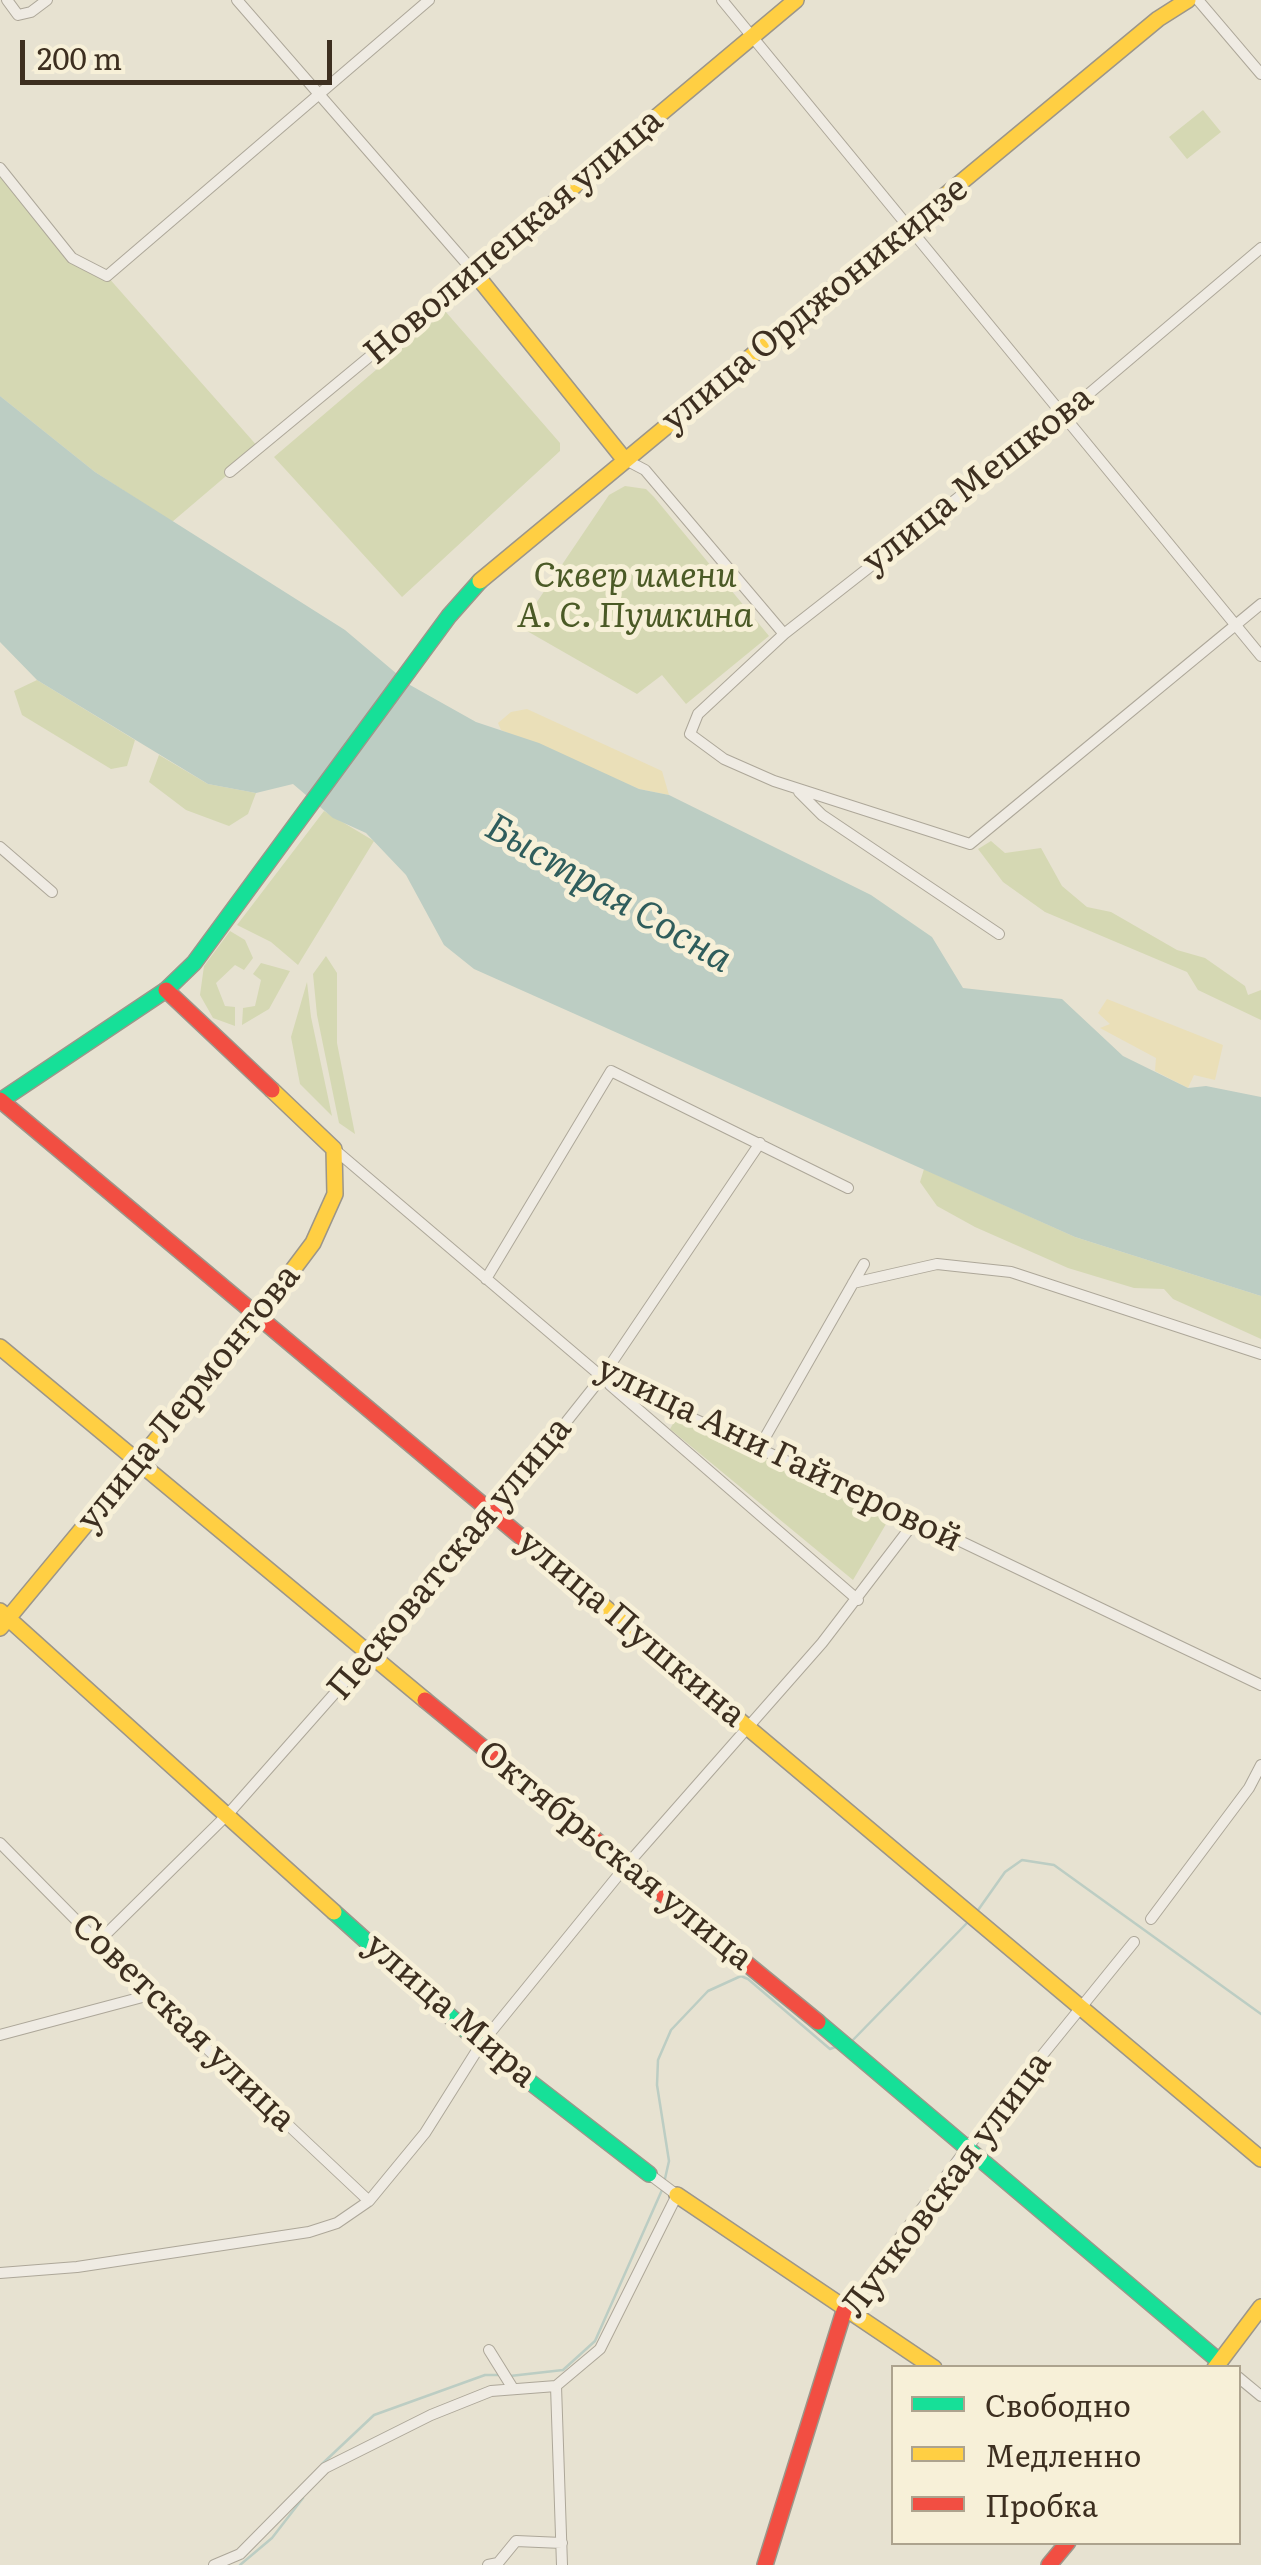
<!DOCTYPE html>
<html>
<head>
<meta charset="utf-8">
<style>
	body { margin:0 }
	#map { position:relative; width:1261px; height:2565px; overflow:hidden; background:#e7e2d1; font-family:Literata,serif }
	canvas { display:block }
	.legend { position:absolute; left:891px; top:2365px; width:350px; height:180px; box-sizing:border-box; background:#f7f0d8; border:2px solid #ada38e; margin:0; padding:12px 18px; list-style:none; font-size:30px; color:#3d2f20 }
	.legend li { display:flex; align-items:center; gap:20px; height:50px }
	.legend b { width:50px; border:2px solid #ada38e }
	.scale { position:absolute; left:20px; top:40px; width:312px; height:45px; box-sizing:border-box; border:5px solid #3d2f20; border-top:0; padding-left:12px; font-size:30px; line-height:35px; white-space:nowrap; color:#3d2f20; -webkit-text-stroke:8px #f7f0d8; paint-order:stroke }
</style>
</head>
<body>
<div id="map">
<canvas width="1261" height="2565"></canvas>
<ul class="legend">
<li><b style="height:12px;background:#16e098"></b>Свободно</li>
<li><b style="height:12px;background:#ffcf43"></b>Медленно</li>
<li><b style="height:12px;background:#f24e42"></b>Пробка</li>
</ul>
<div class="scale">200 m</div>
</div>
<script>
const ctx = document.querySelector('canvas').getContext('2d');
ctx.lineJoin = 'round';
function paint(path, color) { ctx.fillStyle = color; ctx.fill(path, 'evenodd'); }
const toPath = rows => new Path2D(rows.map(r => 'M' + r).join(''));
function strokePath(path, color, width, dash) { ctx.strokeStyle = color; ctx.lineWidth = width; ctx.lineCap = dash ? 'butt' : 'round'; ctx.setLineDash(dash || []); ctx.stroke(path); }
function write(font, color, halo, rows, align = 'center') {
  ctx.font = font + ' Literata,serif'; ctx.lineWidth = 10; ctx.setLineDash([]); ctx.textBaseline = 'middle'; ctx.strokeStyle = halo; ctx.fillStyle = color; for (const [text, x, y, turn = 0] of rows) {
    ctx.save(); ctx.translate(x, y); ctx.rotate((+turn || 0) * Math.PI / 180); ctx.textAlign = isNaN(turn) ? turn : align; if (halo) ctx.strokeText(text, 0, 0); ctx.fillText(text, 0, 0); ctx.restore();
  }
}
const green = toPath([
	[1203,110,1221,132,1187,159,1169,137],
	[0,168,72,258,107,276,259,448,172,522,95,472,0,396],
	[445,311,560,443,560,451,402,597,274,457],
	[625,486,646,489,654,497,769,636,686,704,662,675,637,694,520,627,609,495],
	[37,680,135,740,127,766,111,769,22,715,14,691],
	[159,755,208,784,256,793,248,814,229,826,186,810,149,782],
	[324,811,374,841,298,965,271,942,237,925],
	[991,841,1005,853,1041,848,1062,886,1087,907,1111,912,1177,950,1205,958,1245,986,1248,995,1261,990,1261,1020,1198,990,1187,972,1045,912,1003,882,978,849],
	[230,931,245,940,253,958,244,970,235,965,216,983,225,1006,235,1007,235,1026,213,1018,200,995,204,966],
	[326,956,337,973,337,1043,355,1134,339,1123,317,1015,313,974],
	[261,963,290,971,269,1009,242,1025,243,1008,255,1006,261,980,253,974],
	[307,982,311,1017,332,1116,300,1084,291,1037],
	[924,1169,1075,1237,1261,1296,1261,1339,1173,1299,1164,1289,1134,1288,1068,1268,975,1227,937,1206,920,1182],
	[677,1417,889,1519,853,1580,670,1429]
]);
const sand = toPath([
	[527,709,662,771,669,795,639,789,501,730,498,723,511,712],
	[1107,999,1223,1045,1215,1080,1194,1075,1188,1088,1155,1071,1156,1058,1100,1028,1110,1024,1098,1013]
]);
const water = toPath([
	[0,396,95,472,345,630,410,685,476,722,539,743,639,789,669,795,871,895,932,937,963,988,1062,999,1123,1056,1188,1088,1206,1086,1261,1097,1261,1296,1075,1237,474,969,444,945,406,875,366,833,333,818,293,784,256,793,208,784,37,680,0,642]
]);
const stream = toPath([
	[976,1913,1005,1872,1022,1860,1054,1865,1261,2014],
	[851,2042,967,1923],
	[664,2183,669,2161,657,2085,658,2060,671,2030,708,1991,741,1976,748,1979,830,2049,838,2046],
	[510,2376,563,2370,595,2341,662,2190],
	[322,2464,374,2415,485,2375,502,2375],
	[240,2565,272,2538,303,2498]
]);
const street = toPath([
	[7,0,18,15,31,12,47,0],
	[722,0,1261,656],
	[1198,0,1261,74],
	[0,168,72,258,107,276,429,0],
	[1261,248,1065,414,784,634,698,714,690,734,724,759,774,781,970,844,1261,604],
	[624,459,645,470,784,634],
	[230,472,473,271,237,0],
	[799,792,822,815,999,934],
	[0,847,52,892],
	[334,1149,602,1377,916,1520,1261,1685],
	[486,1279,611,1071,848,1188],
	[853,1283,937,1264,1011,1272,1261,1354],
	[610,1385,858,1600],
	[759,1448,864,1264],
	[0,1843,150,1995,369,2201],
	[1151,1919,1249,1788,1261,1765],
	[98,1942,229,1813,493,1514,602,1377,760,1143],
	[0,2035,150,1995],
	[0,2273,77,2267,309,2232,337,2223,369,2201,425,2133,481,2044,625,1867,822,1643,916,1520],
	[845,2311,967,2148,1134,1942],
	[489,2350,512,2387],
	[1238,2377,1261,2396],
	[556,2386,562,2565],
	[214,2565,240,2554,325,2468,431,2415,491,2391,556,2386,600,2349,677,2195,649,2174],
	[488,2565,498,2563,516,2541,562,2543]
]);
const fast = toPath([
	[0,1101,166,990,194,963,449,616,480,581],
	[334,1912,481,2044,649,2174],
	[818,2022,1220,2362]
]);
const slow = toPath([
	[624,459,473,271,796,0],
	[480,581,1158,19,1188,0],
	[0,1347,425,1700],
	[551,1562,1261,2159],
	[0,1611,334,1912],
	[0,1628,256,1319,313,1243,335,1194,334,1149,272,1090],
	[677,2195,934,2368],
	[1215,2368,1261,2307]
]);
const jam = toPath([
	[166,990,272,1090],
	[0,1100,551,1562],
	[425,1700,818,2022],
	[765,2565,844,2311],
	[1049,2565,1068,2542]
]);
const streetNames = [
	["Новолипецкая улица",514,237,-40],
	["улица Орджоникидзе",815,305,-39],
	["улица Мешкова",978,480,-38],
	["улица Лермонтова",189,1398,-51],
	["улица Ани Гайтеровой",779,1455,26],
	["Песковатская улица",450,1559,-50],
	["улица Пушкина",631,1629,40],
	["Октябрьская улица",615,1856,39],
	["улица Мира",450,2011,41],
	["Советская улица",183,2023,44],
	["Лучковская улица",947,2185,-53]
];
const parkNames = [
	["Сквер имени",635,577],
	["А. С. Пушкина",635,617]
];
const waterNames = [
	["Быстрая Сосна",608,894,30]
];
paint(green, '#d5d8b3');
paint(sand, '#eadfb8');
paint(water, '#bccdc3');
strokePath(stream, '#bccdc3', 2.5);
strokePath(street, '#ada799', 12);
strokePath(fast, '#9c968a', 18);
strokePath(slow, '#9c968a', 18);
strokePath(jam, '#9c968a', 18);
strokePath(street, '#efebe3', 10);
strokePath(fast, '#16e098', 15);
strokePath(slow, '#ffcf43', 15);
strokePath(jam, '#f24e42', 15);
write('35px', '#3d2f20', '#f7f0d8', streetNames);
write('italic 35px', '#4b5a26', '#f7f0d8', parkNames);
write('italic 38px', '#2f5d5c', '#f7f0d8', waterNames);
</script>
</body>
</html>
